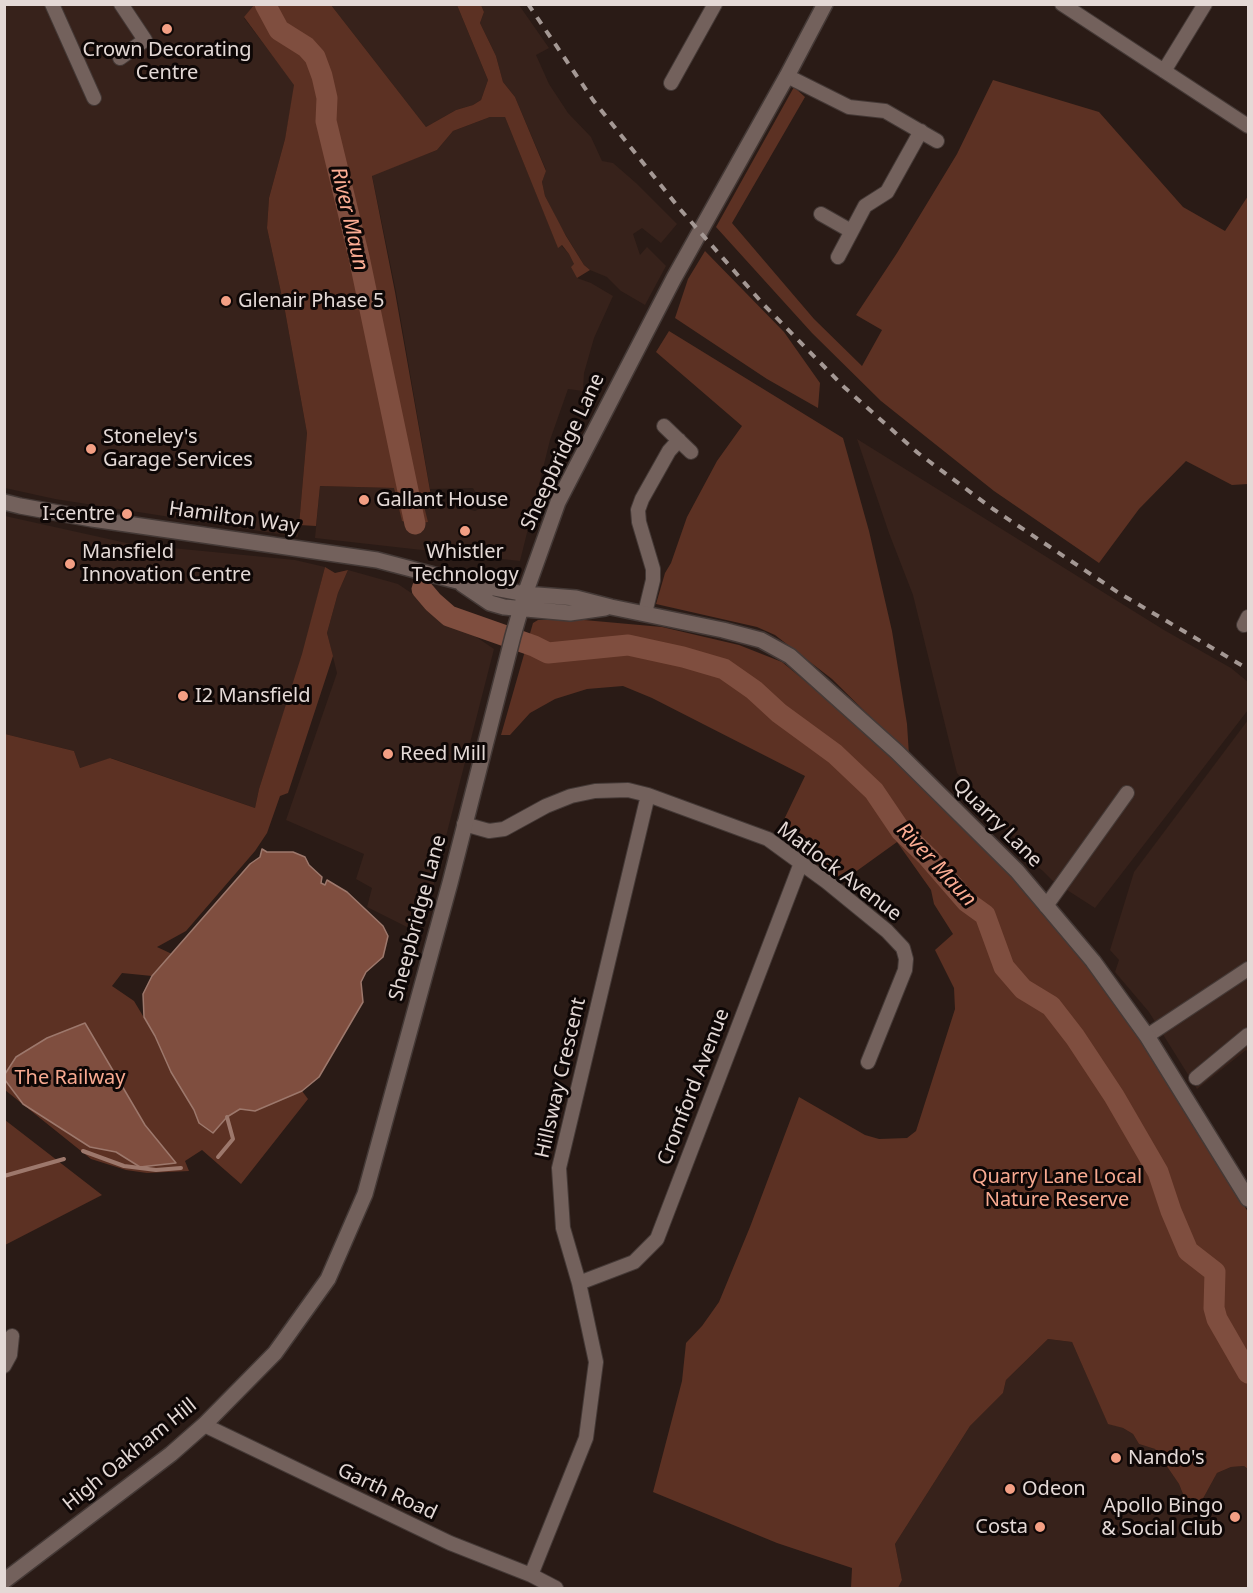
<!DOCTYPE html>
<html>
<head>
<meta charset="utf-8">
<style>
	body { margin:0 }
	#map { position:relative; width:1253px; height:1593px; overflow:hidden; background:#2a1b16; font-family:"Noto Sans",sans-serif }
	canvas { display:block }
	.frame { position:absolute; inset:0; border:6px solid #e4d9d6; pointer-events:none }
</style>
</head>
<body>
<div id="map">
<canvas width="1253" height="1593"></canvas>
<div class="frame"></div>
</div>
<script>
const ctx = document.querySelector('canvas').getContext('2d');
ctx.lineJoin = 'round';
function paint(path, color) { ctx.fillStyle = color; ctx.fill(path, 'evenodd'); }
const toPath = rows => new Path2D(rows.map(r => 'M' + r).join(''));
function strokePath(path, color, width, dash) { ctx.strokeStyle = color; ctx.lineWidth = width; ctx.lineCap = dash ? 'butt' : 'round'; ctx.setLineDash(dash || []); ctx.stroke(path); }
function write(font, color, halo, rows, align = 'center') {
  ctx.font = font + ' "Noto Sans",sans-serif'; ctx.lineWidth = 6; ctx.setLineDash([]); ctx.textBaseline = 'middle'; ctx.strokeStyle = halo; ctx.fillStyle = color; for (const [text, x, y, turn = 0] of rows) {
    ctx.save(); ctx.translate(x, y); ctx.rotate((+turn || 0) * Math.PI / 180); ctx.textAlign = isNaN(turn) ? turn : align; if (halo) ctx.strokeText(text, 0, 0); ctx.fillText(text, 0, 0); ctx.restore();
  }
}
const built = toPath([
	[5,5,254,5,244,18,295,85,285,139,269,198,267,228,285,311,307,433,298,537,55,499,5,488],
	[331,5,457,5,488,80,481,100,473,105,456,110,426,127],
	[481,5,519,5,549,48,536,55,549,84,568,113,591,137,602,161,613,163,636,183,677,224,661,243,642,228,633,234,640,255,647,247,666,266,645,305,621,291,607,277,590,270,584,265,559,224,545,196,542,182,546,170,515,97,503,82,496,56,480,23,484,12],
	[490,117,505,117,558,247,561,245,569,254,574,264,577,278,591,283,613,296,594,338,584,373,583,391,568,389,550,440,520,561,315,538,320,486,395,488,402,520,421,494,431,496,442,502,475,511,483,507,473,488,430,489,396,292,372,175,437,150,453,131],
	[857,439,1164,630,1231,668,1248,682,1248,710,1095,908,1053,881,1043,871,1014,849,1019,844,957,773,913,595,889,533],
	[5,516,131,544,295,560,325,567,303,654,259,789,255,808,111,758,80,768,74,751,5,734],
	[348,570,398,584,494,649,421,934,367,907,372,888,356,879,364,854,286,820,337,673,327,633,338,593],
	[1248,720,1248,1052,1246,1050,1197,1089,1149,1012,1115,972,1119,960,1110,950,1134,872],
	[1048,1339,1072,1342,1108,1423,1123,1428,1133,1434,1139,1444,1155,1449,1179,1484,1187,1504,1194,1515,1217,1473,1231,1467,1244,1466,1248,1469,1248,1588,898,1588,902,1580,895,1544,970,1426,1003,1393,1006,1380]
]);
const green = toPath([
	[254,5,331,5,426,127,456,110,473,105,481,100,488,80,457,5,481,5,484,12,480,23,496,56,503,82,515,97,546,171,542,182,545,196,566,236,584,265,590,270,577,278,571,267,574,264,569,254,562,245,558,248,505,117,490,117,453,131,437,150,372,176,395,292,431,496,421,494,428,522,415,524,402,521,394,488,320,486,316,526,299,525,307,433,285,311,267,228,269,198,285,139,294,85,244,17],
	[993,80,1099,112,1183,207,1225,231,1248,196,1248,484,1232,485,1186,461,1139,509,1099,563,994,491,881,401,812,333,716,227,794,87,805,97,732,223,814,319,862,366,882,330,856,315,897,253,957,154],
	[705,251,784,332,820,383,818,408,767,379,675,318,688,279],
	[669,331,843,438,869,531,892,631,907,724,909,755,832,679,775,635,757,627,656,604,665,573,671,563,687,517,717,461,742,426,656,352],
	[325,567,335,573,348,570,338,593,327,633,333,656,288,793,280,796,267,833,255,851,186,931,157,947,172,954,152,976,122,973,112,986,134,1001,155,1036,171,1072,194,1110,199,1123,213,1132,227,1117,240,1109,255,1111,302,1091,308,1099,241,1184,202,1150,185,1161,189,1171,147,1173,126,1170,91,1159,5,1090,5,734,74,751,80,768,110,758,255,808,259,789,302,654],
	[538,620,584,620,662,627,739,645,782,662,861,727,1013,876,1090,967,1139,1034,1248,1212,1248,1469,1244,1466,1231,1467,1217,1473,1194,1515,1187,1504,1179,1484,1155,1449,1139,1444,1133,1434,1123,1428,1108,1424,1072,1342,1048,1339,1006,1380,1003,1393,970,1426,895,1544,902,1580,898,1588,851,1588,852,1568,777,1543,653,1492,682,1381,686,1343,702,1326,719,1302,750,1227,799,1097,865,1135,879,1139,907,1138,916,1131,955,1009,954,988,935,950,953,934,934,904,931,890,897,842,840,883,777,834,805,776,652,698,623,686,587,689,555,699,530,713,510,735,501,735,533,623],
	[5,1120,102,1195,5,1245]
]);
const water = toPath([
	[262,849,267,852,293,852,305,857,309,865,322,877,321,883,325,885,327,880,347,892,383,926,388,936,383,957,366,972,361,982,363,1002,319,1077,302,1091,255,1111,240,1109,227,1117,213,1133,199,1123,194,1110,171,1072,155,1036,144,1017,143,994,152,976,250,864,260,857,262,849],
	[85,1023,145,1125,176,1163,140,1167,116,1152,90,1147,23,1104,5,1080,5,1074,16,1057,47,1038,85,1023]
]);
const stream = toPath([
	[83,1151,124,1166,156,1170,181,1168],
	[218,1157,233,1139,227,1117],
	[4,1176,64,1159]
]);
const river = toPath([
	[265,4,279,30,306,47,315,57,322,76,327,98,326,121,359,257,415,524],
	[422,589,433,602,449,616,534,646,548,653,628,645,683,657,724,669,754,690,779,713,835,754,855,773,874,791,901,831,928,857,967,902,985,915,1004,967,1023,989,1051,1006,1075,1037,1114,1096,1158,1172,1171,1211,1188,1251,1215,1272,1214,1308,1217,1319,1248,1373]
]);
const minor = toPath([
	[52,4,94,98],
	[1062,4,1248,126],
	[120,58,145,40,121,4],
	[1164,71,1205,4],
	[787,76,849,107,885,111,937,141],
	[671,83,715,4],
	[821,214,851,231],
	[838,257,865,206,887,192,921,131],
	[664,426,691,452],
	[645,613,653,580,653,569,639,522,638,510,642,499,669,451,679,440],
	[1244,625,1248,617],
	[464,824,489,831,504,829,546,806,571,796,595,791,628,790,648,795,768,839,827,882,887,931,903,948,906,959,905,970,868,1062],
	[1046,906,1127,793],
	[1147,1036,1248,969],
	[1196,1078,1248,1035],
	[579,1283,634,1262,657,1239,801,863],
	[4,1366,10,1355,12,1336],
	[204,1425,450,1543,531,1575,556,1588],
	[531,1575,586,1438,596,1362,579,1283,563,1228,559,1168,648,795]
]);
const tertiary = toPath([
	[4,502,20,506,92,519,377,560,457,581,525,594,576,598,611,607,723,630,761,640,790,656,897,752,1017,871,1093,961,1147,1036,1248,1199],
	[462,584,490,603,504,607,570,613,605,608],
	[4,1581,171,1454,204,1425,275,1353,328,1279,365,1194,450,883,513,636,525,594,558,502,674,278,787,76,825,4]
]);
const rail = toPath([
	[528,4,593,100,679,208,764,305,844,387,918,453,993,509,1119,593,1248,669]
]);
const markers = [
	[167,29,6,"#f39f84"],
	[226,301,6,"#f39f84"],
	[91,449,6,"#f39f84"],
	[364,500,6,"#f39f84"],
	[127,514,6,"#f39f84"],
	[465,531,6,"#f39f84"],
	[70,564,6,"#f39f84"],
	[183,696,6,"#f39f84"],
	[388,754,6,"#f39f84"],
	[1116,1458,6,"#f39f84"],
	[1010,1489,6,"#f39f84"],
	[1235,1517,6,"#f39f84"],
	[1040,1527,6,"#f39f84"]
];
const poiNames = [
	["Crown Decorating",167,50,"center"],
	["Centre",167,73,"center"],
	["Glenair Phase 5",238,301],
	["Stoneley's",103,437],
	["Garage Services",103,460],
	["Gallant House",376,500],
	["I-centre",115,514,"right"],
	["Mansfield",82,552],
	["Innovation Centre",82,575],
	["Whistler",465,552,"center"],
	["Technology",465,575,"center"],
	["I2 Mansfield",195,696],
	["Reed Mill",400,754],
	["Nando's",1128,1458],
	["Odeon",1022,1489],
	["Apollo Bingo",1223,1506,"right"],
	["& Social Club",1223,1529,"right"],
	["Costa",1028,1527,"right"]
];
const streetNames = [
	["Sheepbridge Lane",563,452,-65],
	["Hamilton Way",234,518,8],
	["Quarry Lane",997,823,45],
	["Matlock Avenue",839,872,37],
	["Sheepbridge Lane",418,918,-75],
	["Hillsway Crescent",561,1078,-77],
	["Cromford Avenue",694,1087,-69],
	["High Oakham Hill",130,1455,-39],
	["Garth Road",387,1492,25]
];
const parkNames = [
	["The Railway",70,1078],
	["Quarry Lane Local",1057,1177],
	["Nature Reserve",1057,1200]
];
const waterNames = [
	["River Maun",349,219,77],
	["River Maun",936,865,47]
];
paint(built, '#37221b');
paint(green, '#5c3123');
paint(water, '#7f4e3f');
strokePath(water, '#9d786c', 1.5);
strokePath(stream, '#9d786c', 4);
strokePath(river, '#7f4e3f', 21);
strokePath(minor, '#443936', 16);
strokePath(tertiary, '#443936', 18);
strokePath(minor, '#73615c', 14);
strokePath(tertiary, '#73615c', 15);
strokePath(rail, '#a49894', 4, [8, 8]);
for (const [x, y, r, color] of markers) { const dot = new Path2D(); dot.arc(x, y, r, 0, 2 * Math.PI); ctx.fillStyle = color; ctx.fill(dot); strokePath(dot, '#0e0706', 2); }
write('20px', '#e4d9d6', '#0e0706', poiNames, 'left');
write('20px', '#e4d9d6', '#0e0706', streetNames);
write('20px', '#f9aa91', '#0e0706', parkNames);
write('italic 21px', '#fbac93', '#0e0706', waterNames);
</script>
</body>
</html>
